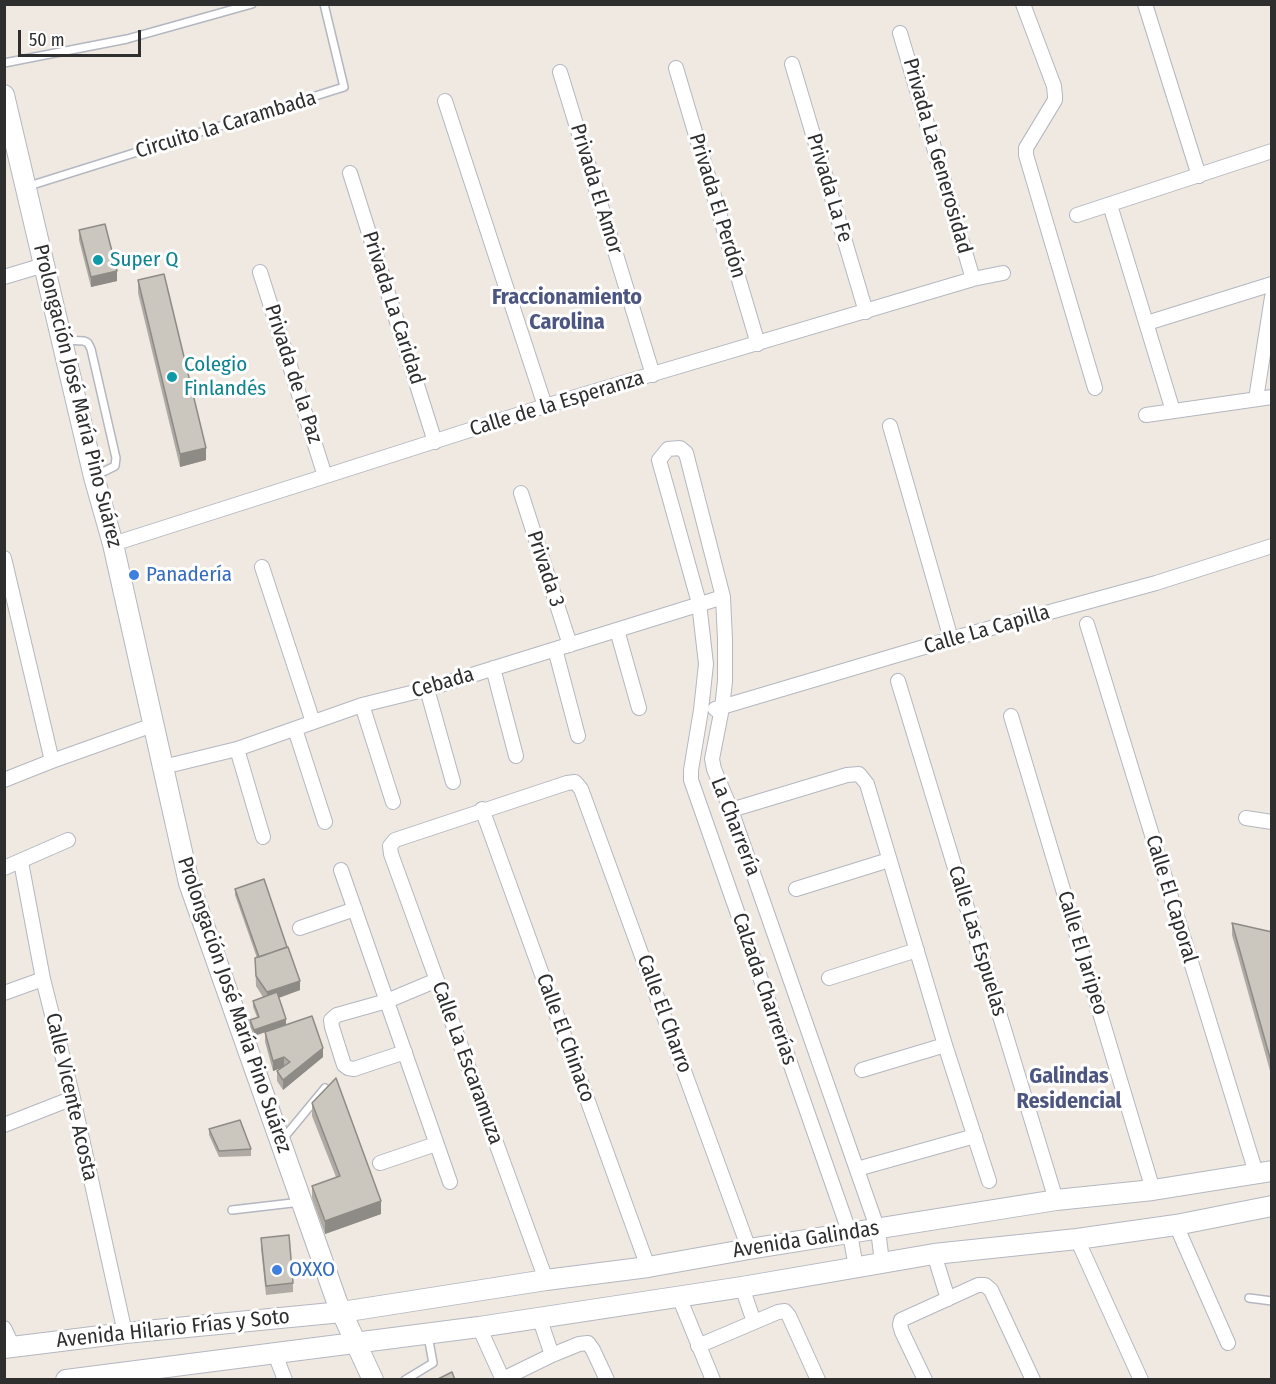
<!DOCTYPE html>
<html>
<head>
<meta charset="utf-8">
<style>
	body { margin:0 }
	#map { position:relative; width:1276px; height:1384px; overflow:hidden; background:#efe9e1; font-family:"Fira Sans Condensed",sans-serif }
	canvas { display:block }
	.frame { position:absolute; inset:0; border:6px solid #2e2e2e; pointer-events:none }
	.scale { position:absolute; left:18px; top:30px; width:123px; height:27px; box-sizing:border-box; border:3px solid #2e2e2e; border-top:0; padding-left:8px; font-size:18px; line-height:21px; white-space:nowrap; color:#2e2e2e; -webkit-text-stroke:4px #fff; paint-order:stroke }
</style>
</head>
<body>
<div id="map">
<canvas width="1276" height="1384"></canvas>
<div class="frame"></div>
<div class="scale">50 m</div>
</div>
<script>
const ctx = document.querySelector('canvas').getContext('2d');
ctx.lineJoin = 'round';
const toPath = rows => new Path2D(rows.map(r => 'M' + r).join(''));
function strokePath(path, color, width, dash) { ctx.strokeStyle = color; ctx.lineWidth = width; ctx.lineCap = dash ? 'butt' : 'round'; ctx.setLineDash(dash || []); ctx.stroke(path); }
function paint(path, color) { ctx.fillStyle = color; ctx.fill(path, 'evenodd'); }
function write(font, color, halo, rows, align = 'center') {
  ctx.font = font + ' "Fira Sans Condensed",sans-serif'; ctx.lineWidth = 6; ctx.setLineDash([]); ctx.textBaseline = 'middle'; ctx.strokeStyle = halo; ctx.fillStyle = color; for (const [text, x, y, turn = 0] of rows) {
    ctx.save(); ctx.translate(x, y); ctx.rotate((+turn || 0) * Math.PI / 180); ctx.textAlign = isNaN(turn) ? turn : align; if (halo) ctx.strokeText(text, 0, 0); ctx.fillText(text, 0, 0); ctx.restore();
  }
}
const lane = toPath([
	[4,63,127,39,252,4],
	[29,186,344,87,324,4],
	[64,340,84,341,88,343,91,349,116,458,115,466,97,475],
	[282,1140,325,1088],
	[232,1210,301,1202],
	[1249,1298,1272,1301],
	[405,1380,433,1363,428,1336]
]);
const street = toPath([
	[1023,4,1054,86,1055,96,1055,100,1026,148,1026,155,1095,388],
	[1145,4,1199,176],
	[900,33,973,279],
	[792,64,866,312],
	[676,68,758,344],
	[560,72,653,375],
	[445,101,545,406],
	[350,173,435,442],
	[1110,205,1173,411],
	[1077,215,1272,151],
	[260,272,325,476],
	[4,277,44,265],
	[1147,323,1272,284],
	[1256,399,1272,297],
	[1146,415,1272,397],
	[890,426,951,639],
	[521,493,570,645],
	[113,544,545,406,973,279,1003,273],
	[4,558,52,761],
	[262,567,313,722],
	[1087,624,1256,1173],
	[617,630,639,708],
	[555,649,578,736],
	[493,668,516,756],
	[898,681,1056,1200],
	[427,689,453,782],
	[362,705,393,802],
	[715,709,951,639,1156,583,1272,546],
	[1011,716,1153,1190],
	[295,729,325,822],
	[237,749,263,837],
	[163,767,237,749,362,705,427,689,723,597],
	[4,780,52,761,153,725],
	[482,809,648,1267],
	[731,810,847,775,859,774,867,784,945,1045,989,1181],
	[1246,818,1272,822],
	[21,862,43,979,73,1098,125,1333],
	[4,868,68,840],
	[341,870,450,1182],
	[796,889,889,860],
	[300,928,355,909],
	[829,978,917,950],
	[4,993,43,979],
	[405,1052,354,1069,348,1068,344,1065,332,1027,331,1020,337,1015,387,1001,437,980],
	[862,1070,945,1045],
	[4,1125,73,1098],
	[380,1163,436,1144],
	[857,1169,975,1136],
	[1176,1225,1228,1343],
	[1077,1239,1141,1380],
	[934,1254,948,1299],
	[856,1267,850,1234,691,780,691,770,701,710,706,664,699,603,659,460,668,449,680,448,686,453,723,597,725,640,725,681,722,708,712,759,714,769,731,810,878,1230,882,1262],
	[546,1280,391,854,390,846,395,840,567,783,575,782,581,789,749,1249],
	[742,1287,754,1322],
	[679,1297,713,1380],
	[539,1317,552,1355],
	[479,1327,503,1380],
	[4,1328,13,1347],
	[698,1346,778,1312,785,1311,789,1316,818,1380],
	[275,1354,285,1380],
	[503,1379,552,1355,579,1344,588,1343,593,1350,607,1380],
	[925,1380,902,1332,900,1325,901,1320,978,1285,985,1285,991,1290,1033,1380]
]);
const secondary = toPath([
	[4,95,94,477,113,544,189,883,337,1302,373,1380],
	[4,1348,125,1333,342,1312,546,1280,648,1267,749,1249,1056,1200,1153,1190,1272,1171],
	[66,1380,479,1327,742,1287,934,1254,1077,1239,1176,1225,1272,1206]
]);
const wall = toPath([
	[79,230,117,281,91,287,79,240],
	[138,280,206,460,180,467,138,293],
	[235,889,300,990,279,998,286,1025,323,1057,283,1090,277,1081,277,1071,283,1067,273,1071,265,1042,265,1032,254,1036,250,1026,250,1020,257,1017,253,1007,253,1001,263,997,256,986,255,958,257,958,235,895],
	[1232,923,1272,932,1272,1078,1232,935],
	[312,1103,381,1214,325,1234,312,1198,312,1186,336,1177,312,1116],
	[209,1129,251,1149,251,1156,219,1157,209,1135],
	[261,1238,293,1283,293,1292,266,1295,261,1248]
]);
const shadedWall = toPath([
	[117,271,117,281,91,287,91,277],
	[206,448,206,460,180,467,180,454],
	[300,981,300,990,267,1002,267,992],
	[286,1019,286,1025,254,1036,254,1030],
	[323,1048,323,1057,283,1090,283,1080],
	[284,1057,284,1067,273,1071,273,1061],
	[381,1201,381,1214,325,1234,325,1221]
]);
const building = toPath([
	[105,224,117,271,91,277,79,230,105,224],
	[164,274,206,448,180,454,138,280,164,274],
	[264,879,287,947,259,957,235,889,264,879],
	[1232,923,1272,932,1272,1065,1232,923],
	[288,947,300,981,267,992,256,976,255,958,288,947],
	[277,992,286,1019,254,1030,250,1020,259,1017,253,1001,277,992],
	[312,1016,323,1048,283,1080,277,1071,290,1062,284,1057,273,1061,265,1032,312,1016],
	[336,1078,381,1201,325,1221,312,1186,340,1176,312,1103,336,1078],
	[240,1120,251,1149,219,1151,209,1129,240,1120],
	[289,1235,293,1283,266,1286,261,1238,289,1235],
	[452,1372,455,1380,436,1380,452,1372]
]);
const markers = [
	[98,260,6,"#0f9aa8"],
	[172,377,6,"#0f9aa8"],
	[134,575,6,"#3f7fe0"],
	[277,1270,6,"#3f7fe0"]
];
const streetNames = [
	["Circuito la Carambada",226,125,-17],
	["Privada La Generosidad",937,156,74],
	["Privada La Fe",829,188,73],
	["Privada El Amor",596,189,73],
	["Privada El Perdón",717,206,73],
	["Privada La Caridad",393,308,72],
	["Privada de la Paz",293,374,72],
	["Prolongación José María Pino Suárez",77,396,76],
	["Calle de la Esperanza",557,404,-17],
	["Privada 3",545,569,72],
	["Calle La Capilla",987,630,-16],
	["Cebada",443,683,-16],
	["La Charrería",735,827,69],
	["Calle El Caporal",1171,899,73],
	["Calle Las Espuelas",977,941,73],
	["Calle El Jaripeo",1082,953,73],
	["Calzada Charrerías",764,989,71],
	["Prolongación José María Pino Suárez",234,1005,71],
	["Calle El Charro",664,1014,70],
	["Calle El Chinaco",565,1038,70],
	["Calle La Escaramuza",467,1063,70],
	["Calle Vicente Acosta",71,1097,77],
	["Avenida Galindas",806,1240,-9],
	["Avenida Hilario Frías y Soto",173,1329,-6]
];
const cultureNames = [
	["Super Q",110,260],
	["Colegio",184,365],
	["Finlandés",184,389]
];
const shopNames = [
	["Panadería",146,575],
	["OXXO",289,1270]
];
const neighbourhoodNames = [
	["Fraccionamiento",567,298],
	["Carolina",567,323],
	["Galindas",1069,1077],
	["Residencial",1069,1102]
];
strokePath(lane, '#b4b7c1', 10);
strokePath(street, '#b4b7c1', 16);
strokePath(secondary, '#b4b7c1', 22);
strokePath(lane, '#fff', 7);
strokePath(street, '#fff', 14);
strokePath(secondary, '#fff', 20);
paint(wall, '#afaba4');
paint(shadedWall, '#8e8b86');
paint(building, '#cbc7bf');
strokePath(building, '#8e8b86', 1.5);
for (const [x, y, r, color] of markers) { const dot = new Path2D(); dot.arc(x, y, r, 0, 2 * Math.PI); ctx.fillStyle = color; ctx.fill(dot); strokePath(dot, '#fff', 2); }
write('21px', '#2e2e2e', '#fff', streetNames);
write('21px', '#0d838f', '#fff', cultureNames, 'left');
write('21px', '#366cbe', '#fff', shopNames, 'left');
write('bold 22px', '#4d5680', '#fff', neighbourhoodNames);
</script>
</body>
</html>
